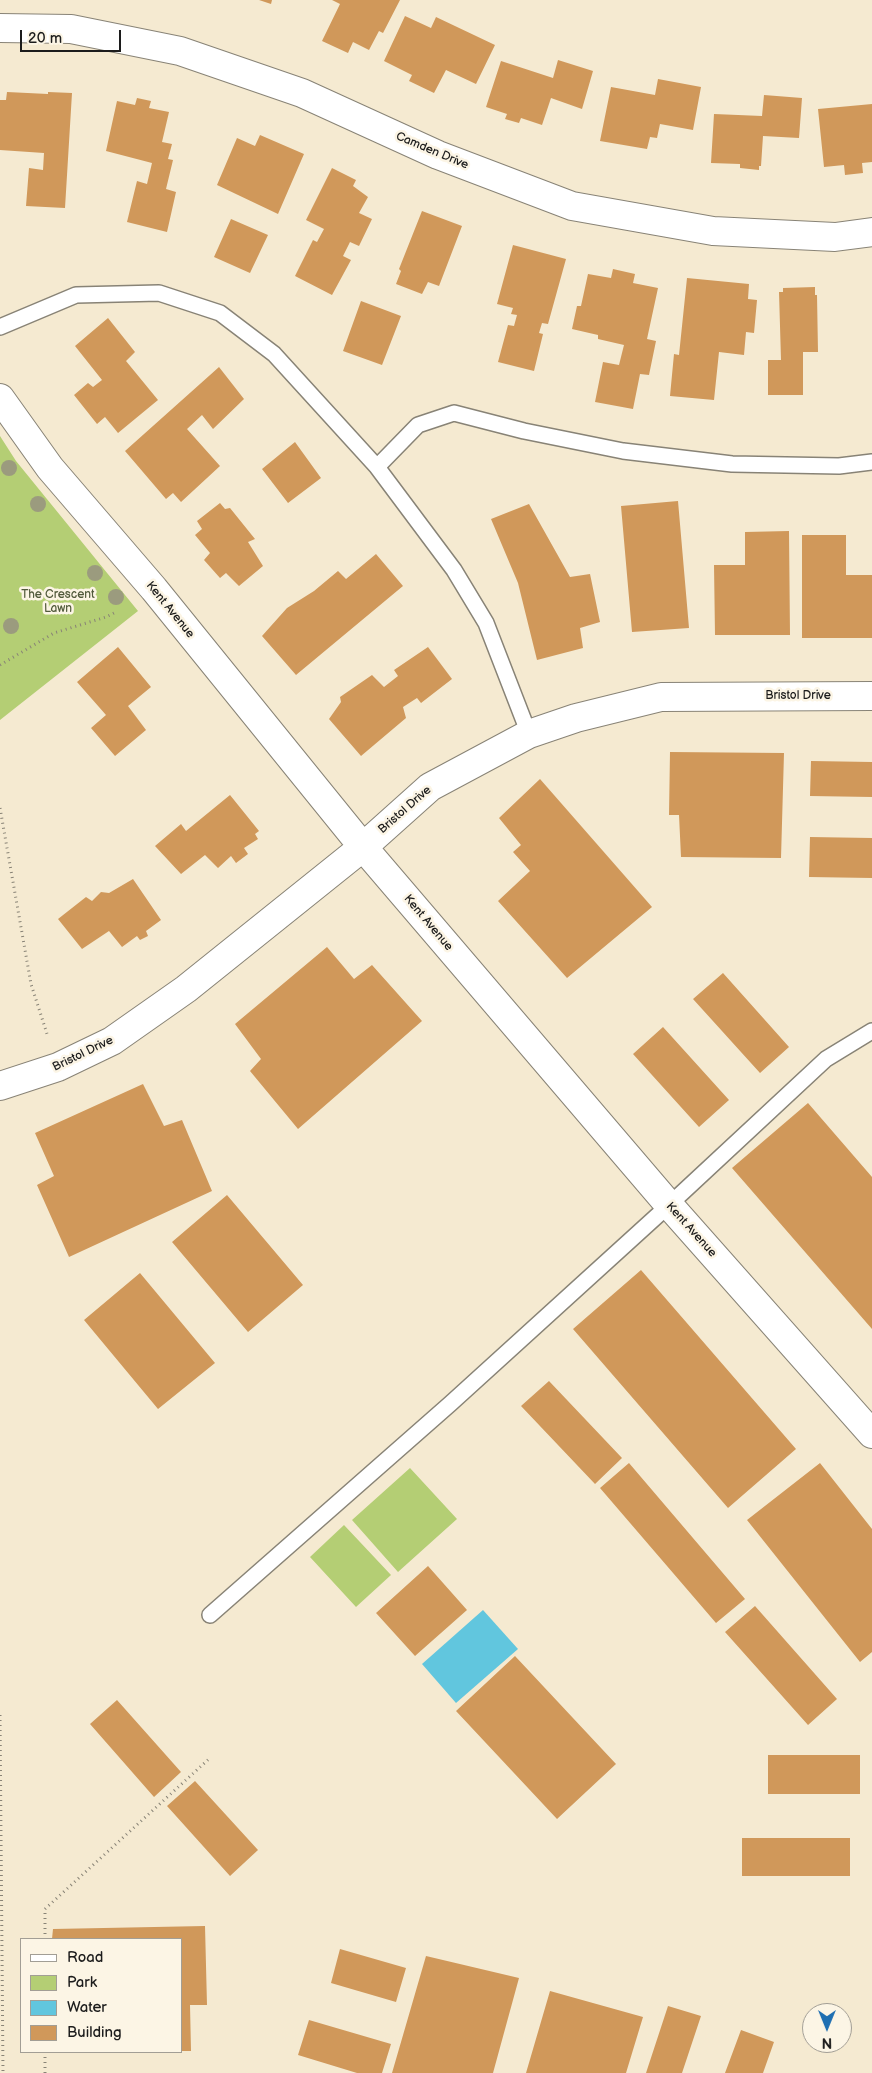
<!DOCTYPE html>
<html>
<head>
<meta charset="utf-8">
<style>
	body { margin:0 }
	#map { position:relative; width:872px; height:2073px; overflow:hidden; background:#f5ead1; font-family:"Balsamiq Sans",sans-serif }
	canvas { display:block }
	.legend { position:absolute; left:20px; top:1938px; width:162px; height:115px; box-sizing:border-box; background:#fcf5e5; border:1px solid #a29e95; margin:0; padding:6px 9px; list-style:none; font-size:15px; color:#1c1c1c }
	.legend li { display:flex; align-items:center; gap:10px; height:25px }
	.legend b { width:25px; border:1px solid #a29e95 }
	.north { position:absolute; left:802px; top:2003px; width:50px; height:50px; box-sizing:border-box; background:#fcf5e5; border:1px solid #a29e95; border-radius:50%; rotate:180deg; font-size:14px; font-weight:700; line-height:20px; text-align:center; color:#1c1c1c }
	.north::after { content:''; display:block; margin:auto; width:18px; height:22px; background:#1f6fb2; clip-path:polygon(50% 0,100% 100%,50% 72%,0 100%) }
	.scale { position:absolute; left:20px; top:30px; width:101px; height:22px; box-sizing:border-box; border:2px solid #1c1c1c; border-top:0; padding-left:6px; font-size:15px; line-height:18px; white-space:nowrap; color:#1c1c1c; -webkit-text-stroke:4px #fcf5e5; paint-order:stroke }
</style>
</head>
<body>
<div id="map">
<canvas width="872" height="2073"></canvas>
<ul class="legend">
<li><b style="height:6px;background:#fff"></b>Road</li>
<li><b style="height:14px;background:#b4ce74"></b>Park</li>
<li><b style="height:14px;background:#61c6de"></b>Water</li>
<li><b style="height:14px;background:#d0985a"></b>Building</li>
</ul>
<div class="north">N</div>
<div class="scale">20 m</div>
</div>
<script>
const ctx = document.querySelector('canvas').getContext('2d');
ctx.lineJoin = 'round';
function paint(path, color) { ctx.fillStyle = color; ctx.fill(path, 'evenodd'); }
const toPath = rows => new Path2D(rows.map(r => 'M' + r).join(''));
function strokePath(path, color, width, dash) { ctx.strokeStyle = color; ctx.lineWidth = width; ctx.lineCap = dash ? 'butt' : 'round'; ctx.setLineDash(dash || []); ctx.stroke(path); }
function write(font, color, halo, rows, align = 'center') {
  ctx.font = font + ' "Balsamiq Sans",sans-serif'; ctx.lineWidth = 5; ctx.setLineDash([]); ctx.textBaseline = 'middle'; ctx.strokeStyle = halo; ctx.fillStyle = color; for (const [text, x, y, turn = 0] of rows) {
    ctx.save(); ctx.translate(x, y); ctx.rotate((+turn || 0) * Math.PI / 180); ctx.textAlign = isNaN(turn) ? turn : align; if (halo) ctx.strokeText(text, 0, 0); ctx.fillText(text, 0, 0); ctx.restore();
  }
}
const green = toPath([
	[0,436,16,461,138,611,0,720],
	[410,1468,457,1519,398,1572,352,1520],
	[344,1525,391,1575,356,1607,310,1557]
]);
const water = toPath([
	[483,1610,518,1649,456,1703,422,1664]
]);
const building = toPath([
	[259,0,272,0,271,4],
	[332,0,400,0,383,33,379,31,369,50,353,42,348,53,322,41,340,4],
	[405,16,431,28,436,17,495,45,476,84,446,70,434,93,409,81,412,75,384,61],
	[558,60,593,71,582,109,551,98,542,125,521,118,519,123,505,119,507,114,486,107,501,61,553,78],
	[658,79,701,87,693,130,660,124,657,138,650,137,647,149,600,141,611,87,655,95],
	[7,92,48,94,48,92,72,93,65,208,26,206,29,168,43,170,44,153,0,150,0,100,6,100],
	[764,95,802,98,799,138,763,136,761,166,759,166,759,170,740,168,740,164,711,163,714,114,762,116],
	[137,98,151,101,149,108,169,112,162,142,172,144,168,159,173,160,166,189,176,192,167,232,127,222,137,181,147,184,152,163,106,151,117,101,135,105],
	[872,104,872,162,862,163,863,173,845,175,844,165,824,167,818,109],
	[260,135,304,154,278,214,217,185,237,138,255,146],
	[332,168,356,180,353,186,368,197,359,213,372,219,359,246,350,242,343,256,351,260,332,295,295,276,313,240,317,242,324,229,306,220],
	[422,211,462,226,439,286,428,282,422,294,396,284,401,271,399,269],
	[231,219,268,235,250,273,214,257],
	[513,245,566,259,548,324,542,323,539,333,543,334,534,371,498,362,508,325,514,326,517,315,511,314,513,308,497,304],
	[613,269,635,274,633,283,658,288,647,339,656,341,649,375,640,374,633,409,595,402,603,362,619,365,624,345,598,339,598,335,572,329,577,306,581,306,588,274,611,278],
	[687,278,749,284,748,299,757,300,754,333,746,332,744,355,719,352,714,400,670,396,674,354,679,355],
	[815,287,815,295,817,295,818,352,803,352,803,395,768,395,768,360,781,360,779,292,783,292,783,288],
	[361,301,401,316,382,365,343,351],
	[108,318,135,352,126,361,158,400,118,433,105,417,97,424,74,395,88,383,93,387,102,380,75,346],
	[219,367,244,399,213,429,202,415,187,429,220,466,181,502,173,493,166,499,125,451],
	[295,442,321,478,288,503,262,469],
	[678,501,689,628,632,632,621,506],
	[220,503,225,509,230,508,255,539,248,542,263,566,239,586,226,573,220,578,204,560,210,553,195,535,202,529,197,521],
	[529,504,570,577,590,574,600,622,580,628,583,648,537,660,518,583,491,519],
	[789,531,790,635,715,635,714,565,745,565,745,532],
	[802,535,846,535,846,575,872,575,872,638,802,638],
	[376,554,403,586,296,675,262,636,287,608,314,591,338,571,346,579],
	[118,647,151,687,128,706,146,730,115,756,91,728,106,715,77,682],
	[428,647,452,679,421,703,417,698,403,707,406,718,361,756,329,719,341,702,340,697,372,675,384,687,398,676,394,670],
	[670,752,784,753,781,858,681,857,679,815,669,815],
	[811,761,872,762,872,797,810,796],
	[540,779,652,907,567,978,498,901,530,871,513,852,521,845,499,818],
	[230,795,259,831,255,834,258,839,244,848,248,854,236,863,231,856,218,868,205,855,181,874,155,846,181,824,186,831],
	[810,837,872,838,872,878,809,877],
	[133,879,161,920,146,931,148,936,140,940,137,936,122,947,109,931,82,949,58,919,86,897,92,901,101,892,109,893],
	[327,947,354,979,372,965,422,1021,298,1129,250,1071,261,1059,235,1024],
	[723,973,789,1047,760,1073,693,999],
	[663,1027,729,1100,699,1127,633,1054],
	[143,1084,164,1126,182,1120,212,1191,69,1257,37,1185,54,1176,35,1133],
	[808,1103,872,1177,872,1329,732,1168],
	[227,1195,303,1285,248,1332,172,1242],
	[641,1270,796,1449,728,1508,573,1329],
	[140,1273,215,1363,158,1409,84,1320],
	[549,1381,622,1458,595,1484,521,1406],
	[629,1463,745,1599,716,1623,600,1488],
	[820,1463,872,1529,872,1652,860,1662,747,1520],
	[428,1566,467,1610,415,1656,376,1613],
	[755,1606,837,1699,808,1725,725,1632],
	[515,1656,616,1764,557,1819,456,1711],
	[117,1700,181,1772,154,1797,90,1724],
	[768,1755,860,1755,860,1794,768,1794],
	[195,1781,258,1850,230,1876,167,1806],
	[742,1838,850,1838,850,1876,742,1876],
	[205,1926,207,2005,190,2005,191,2051,181,2051,181,1939,52,1939,53,1929],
	[340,1949,406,1968,396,2002,331,1983],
	[426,1956,519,1978,493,2073,392,2073],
	[550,1991,643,2017,626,2073,526,2073],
	[668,2006,701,2016,682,2073,646,2073],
	[309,2020,391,2044,382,2073,357,2073,298,2055],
	[741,2030,774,2042,763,2073,725,2073]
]);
const path = toPath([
	[0,665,54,633,106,617,114,613],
	[0,808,31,984,48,1037],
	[0,1715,3,2073],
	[45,1939,45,1909,210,1758],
	[45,2052,45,2073]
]);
const lane = toPath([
	[0,327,76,295,159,293,220,313,274,354,377,467,454,570,486,623,529,734],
	[377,467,418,425,454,413,524,431,623,451,732,464,839,466,872,462],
	[210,1615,450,1404,669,1205,826,1059,872,1031]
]);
const street = toPath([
	[0,28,71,29,180,51,302,93,438,155,572,206,713,231,835,237,872,232],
	[0,398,50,468,154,589,363,847,669,1205,872,1434],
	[0,1086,58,1067,112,1041,186,989,363,847,430,787,529,734,576,718,661,697,872,696]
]);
const trees = [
	[9,468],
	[38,504],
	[95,573],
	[116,597],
	[11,626]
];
const streetNames = [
	["Camden Drive",432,151,23],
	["Kent Avenue",170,610,51],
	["Bristol Drive",798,696],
	["Bristol Drive",405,810,-41],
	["Kent Avenue",428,923,50],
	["Bristol Drive",83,1054,-26],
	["Kent Avenue",691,1230,48]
];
const parkNames = [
	["The Crescent",58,595],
	["Lawn",58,609]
];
paint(green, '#b4ce74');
paint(water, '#61c6de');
paint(building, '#d0985a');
strokePath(lane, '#888376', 18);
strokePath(street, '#888376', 30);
strokePath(path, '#888376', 3, [1, 4]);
strokePath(lane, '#fff', 15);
strokePath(street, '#fff', 28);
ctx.fillStyle = '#9b9b7e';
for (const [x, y] of trees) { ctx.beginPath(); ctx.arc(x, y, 8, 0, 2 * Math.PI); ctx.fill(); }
write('12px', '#1c1c1c', '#fcf5e5', streetNames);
write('12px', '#515a3b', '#fcf5e5', parkNames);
</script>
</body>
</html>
